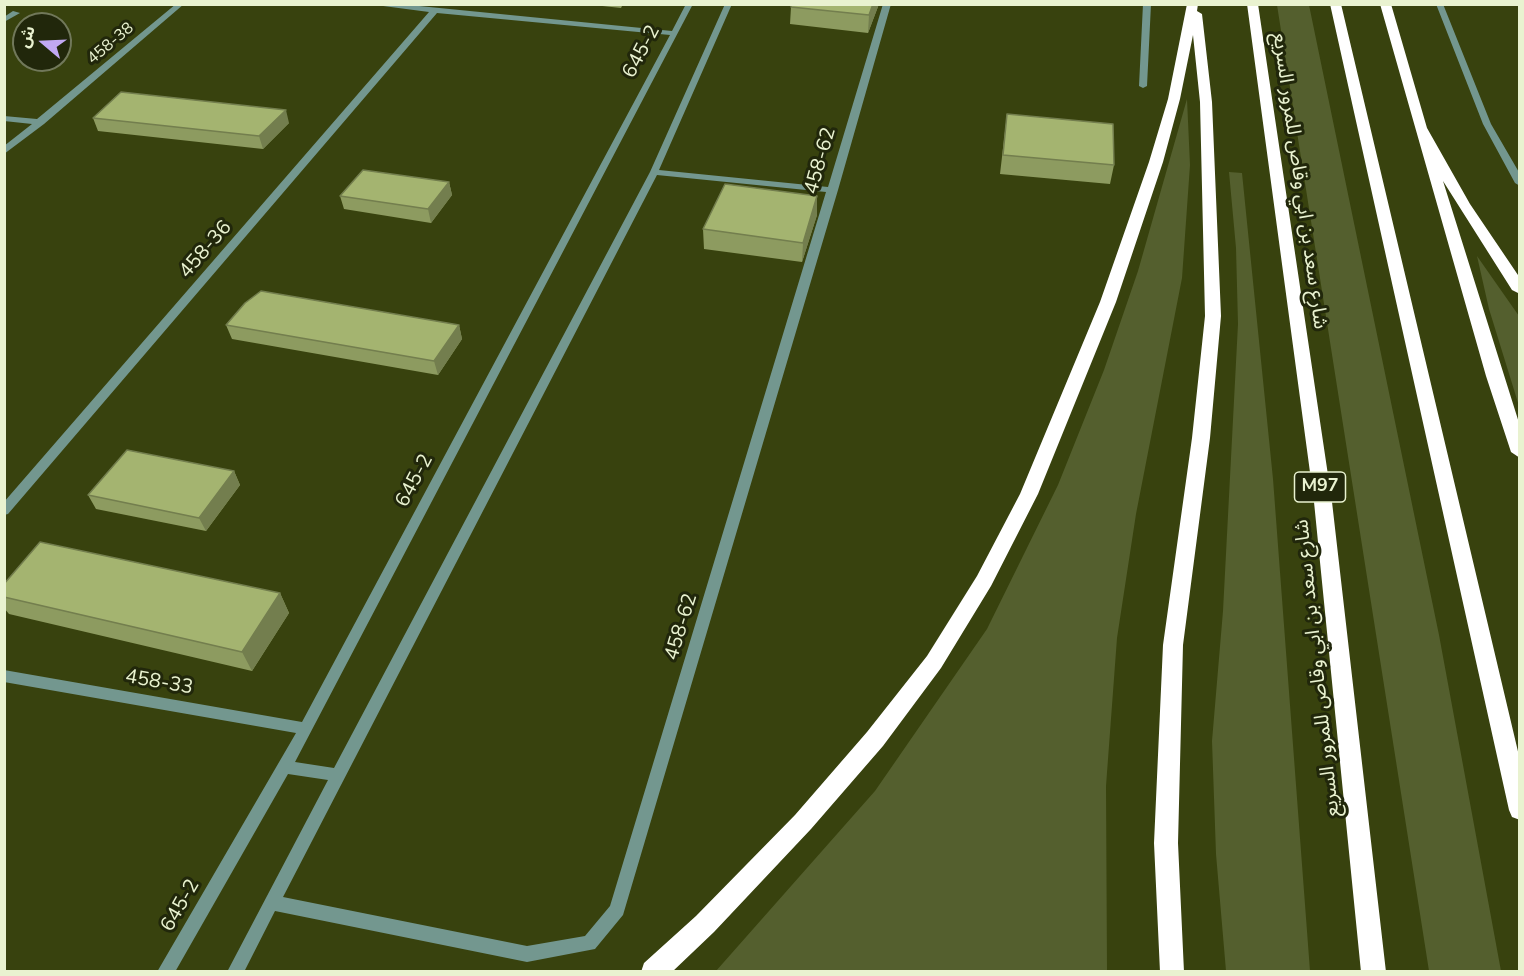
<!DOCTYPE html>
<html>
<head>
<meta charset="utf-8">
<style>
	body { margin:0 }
	#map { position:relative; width:1524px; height:976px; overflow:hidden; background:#38420e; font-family:"Nunito Sans","Noto Sans Arabic",sans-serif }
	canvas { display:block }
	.frame { position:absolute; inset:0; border:6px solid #e9f2d0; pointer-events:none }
	.north { position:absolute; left:12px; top:12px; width:60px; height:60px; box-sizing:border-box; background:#21270b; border:2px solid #71785a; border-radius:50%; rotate:289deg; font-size:16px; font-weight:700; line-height:24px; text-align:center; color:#e9f2d0 }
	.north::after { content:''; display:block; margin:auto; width:21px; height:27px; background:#c1a8f3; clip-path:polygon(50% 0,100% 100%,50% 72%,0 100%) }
</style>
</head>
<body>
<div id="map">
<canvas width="1524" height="976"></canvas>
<div class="frame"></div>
<div class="north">ش</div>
</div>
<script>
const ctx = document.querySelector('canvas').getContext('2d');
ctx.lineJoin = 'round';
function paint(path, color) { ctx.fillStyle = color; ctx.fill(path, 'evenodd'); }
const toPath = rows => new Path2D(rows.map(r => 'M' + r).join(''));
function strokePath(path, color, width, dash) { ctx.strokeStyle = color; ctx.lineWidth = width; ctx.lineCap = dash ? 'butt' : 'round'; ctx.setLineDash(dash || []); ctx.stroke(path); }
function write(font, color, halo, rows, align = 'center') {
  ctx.font = font + ' "Nunito Sans","Noto Sans Arabic",sans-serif'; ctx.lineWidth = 6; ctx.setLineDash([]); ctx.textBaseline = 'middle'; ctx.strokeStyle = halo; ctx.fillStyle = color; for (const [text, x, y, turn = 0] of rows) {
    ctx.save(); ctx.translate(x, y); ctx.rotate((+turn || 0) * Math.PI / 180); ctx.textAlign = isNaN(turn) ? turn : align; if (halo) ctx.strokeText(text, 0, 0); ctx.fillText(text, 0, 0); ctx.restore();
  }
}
const green = toPath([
	[1277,5,1309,5,1439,635,1501,971,1429,971],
	[1187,99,1190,165,1182,278,1136,514,1117,638,1106,786,1107,971,716,971,875,791,987,629,1058,485,1104,370,1138,271],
	[1229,172,1242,173,1273,479,1310,971,1226,971,1216,854,1212,741,1223,611,1238,324,1236,248],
	[1477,256,1519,316,1519,406,1489,309]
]);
const service = toPath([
	[13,11,20,13,4,22,4,17,13,11]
]);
const minor = toPath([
	[176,4,184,4,44,124,4,154,4,146,32,124,4,121,4,116,37,119,176,4],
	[368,4,399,4,672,31,686,4,693,4,295,762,334,768,650,172,725,4,732,4,659,170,828,187,883,4,891,4,838,190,623,915,595,949,527,962,275,911,244,972,227,972,328,780,288,774,175,972,157,972,296,733,4,682,4,670,302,722,670,35,437,13,8,514,4,515,4,502,429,12,368,4],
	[657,175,826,192,610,906,585,936,527,946,283,897,657,175],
	[1143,4,1151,4,1147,86,1143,88,1139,86,1143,4]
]);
const tertiary = toPath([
	[1436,4,1443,4,1491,124,1520,174,1520,186,1515,183,1483,124,1436,4]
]);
const motorway = toPath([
	[1187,4,1198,4,1197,11,1202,14,1212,102,1221,316,1210,438,1183,645,1178,843,1184,972,1160,972,1154,843,1163,645,1192,438,1205,316,1200,102,1193,35,1180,99,1163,162,1116,302,1038,494,991,586,941,668,883,746,811,829,714,932,672,972,641,972,644,963,696,916,795,815,867,732,927,656,977,576,1020,494,1100,302,1149,162,1168,99,1187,4],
	[1247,4,1258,4,1332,502,1386,972,1361,972,1314,502,1247,4],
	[1330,4,1341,4,1520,760,1520,820,1512,817,1509,810,1330,4],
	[1380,4,1391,4,1427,128,1470,204,1520,278,1520,294,1512,290,1443,181,1520,426,1520,458,1511,452,1486,376,1380,4]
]);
const wall = toPath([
	[584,4,623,4,621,8],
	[792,4,879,4,868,33,790,24,791,7],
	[1007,114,1114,165,1110,184,1000,174],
	[93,118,289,123,263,149,98,131],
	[449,182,452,195,431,223,344,209,340,196],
	[817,215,802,262,704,249,703,229],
	[226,325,459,325,462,339,438,375,232,339],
	[234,471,240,485,206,531,96,509,88,495],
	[4,584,280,593,289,613,252,671,9,614,4,608]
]);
const shadedWall = toPath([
	[873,4,879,4,868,33,869,15],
	[286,110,289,123,263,149,259,136],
	[449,182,452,195,431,223,428,209],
	[817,196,817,215,802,262,803,243],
	[459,325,462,339,438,375,434,361],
	[234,471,240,485,206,531,199,518],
	[280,593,289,613,252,671,242,652]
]);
const building = toPath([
	[792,4,873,4,869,15,791,7,792,4],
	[121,92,286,110,259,136,93,118,121,92],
	[1007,114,1113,124,1114,165,1003,155,1007,114],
	[363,170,449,182,428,209,340,196,363,170],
	[725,184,817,196,803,243,703,229,725,184],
	[261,291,459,325,434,361,226,325,245,303,261,291],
	[127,450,234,471,199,518,88,495,127,450],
	[40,542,280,593,242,652,4,597,4,584,40,542]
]);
const farStreetnames = [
	["458-38",111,44,-40]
];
const shields = [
	[1320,487,51]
];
const shieldNames = [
	["M97",1320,487]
];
const streetNames = [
	["645-2",642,52,-62],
	["458-62",821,161,-74],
	["شارع سعد بن ابي وقاص للمرور السريع",1299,181,82],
	["458-36",206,250,-49],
	["645-2",415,481,-62],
	["458-62",682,627,-73],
	["شارع سعد بن ابي وقاص للمرور السريع",1318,668,-96],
	["458-33",159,683,10],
	["645-2",181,906,-60]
];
paint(green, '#545f2e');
paint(service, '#73978f');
paint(minor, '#73978f');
paint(tertiary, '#73978f');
paint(motorway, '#fff');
paint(wall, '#8d9b60');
paint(shadedWall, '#737e4e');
paint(building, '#a4b470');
strokePath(building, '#737e4e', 1.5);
write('16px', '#e9f2d0', '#21270b', farStreetnames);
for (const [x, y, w] of shields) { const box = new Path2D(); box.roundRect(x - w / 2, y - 15, w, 30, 4.5); ctx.fillStyle = '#21270b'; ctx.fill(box); strokePath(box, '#e9f2d0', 1.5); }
write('bold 18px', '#e9f2d0', null, shieldNames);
write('20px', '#e9f2d0', '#21270b', streetNames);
</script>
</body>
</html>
